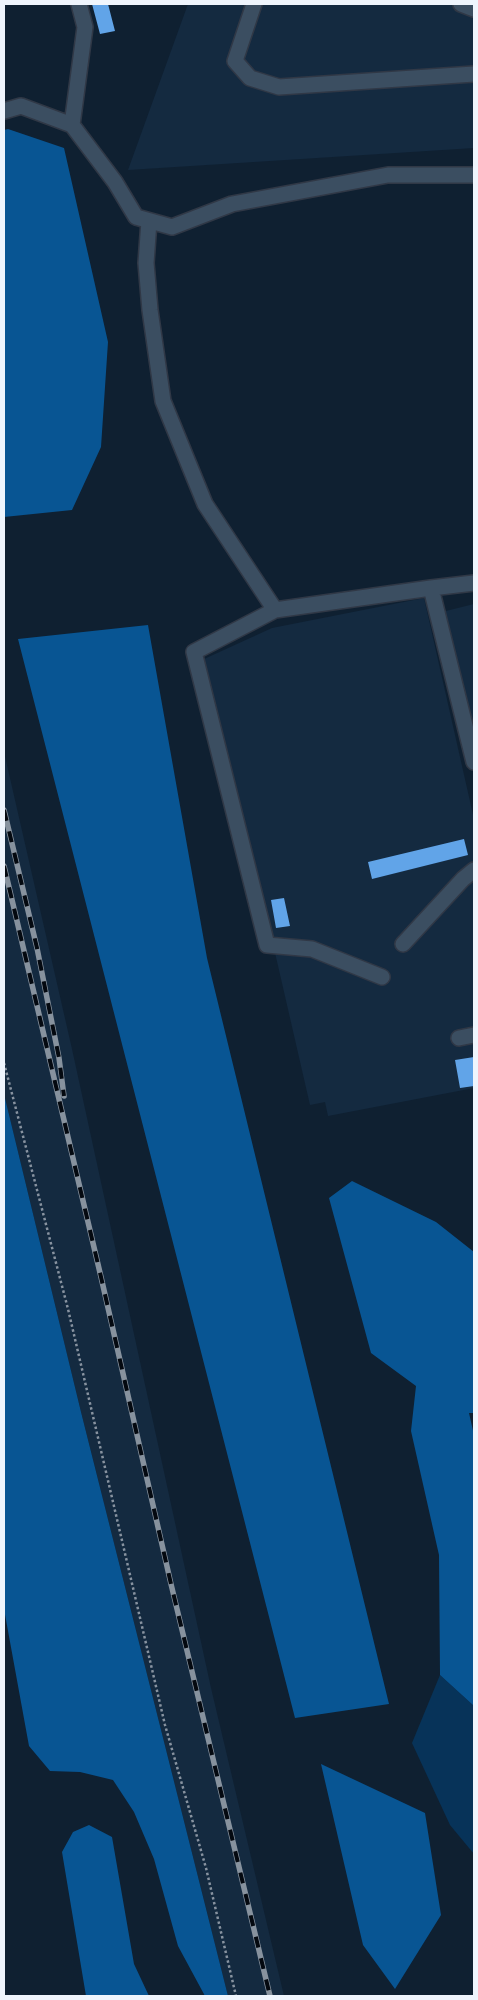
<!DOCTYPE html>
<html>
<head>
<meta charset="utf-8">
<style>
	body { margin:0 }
	#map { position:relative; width:478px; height:2000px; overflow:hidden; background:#0f2031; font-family:Roboto,sans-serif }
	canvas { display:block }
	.frame { position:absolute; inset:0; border:5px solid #eff5fd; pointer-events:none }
</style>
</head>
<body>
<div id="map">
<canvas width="478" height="2000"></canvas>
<div class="frame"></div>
</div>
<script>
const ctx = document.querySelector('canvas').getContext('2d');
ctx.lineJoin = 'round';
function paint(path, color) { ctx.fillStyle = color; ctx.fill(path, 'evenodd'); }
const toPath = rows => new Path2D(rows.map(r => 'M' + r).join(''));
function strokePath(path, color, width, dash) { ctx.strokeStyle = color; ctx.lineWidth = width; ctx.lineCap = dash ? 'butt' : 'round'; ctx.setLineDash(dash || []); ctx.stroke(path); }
const built = toPath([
	[188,4,474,4,474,148,128,170],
	[424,598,474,819,474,1088,328,1116,325,1102,310,1105,259,883,202,660,272,628],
	[474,604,474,748,442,612],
	[4,752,72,1049,211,1688,284,1996,228,1996,81,1412,4,1094]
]);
const green = toPath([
	[440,1675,474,1706,474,1854,450,1825,412,1743]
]);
const forest = toPath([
	[8,129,64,148,108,342,101,447,72,510,4,517,4,130],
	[148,625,207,958,389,1704,295,1718,18,639],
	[4,1094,81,1412,228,1996,205,1996,178,1946,154,1859,134,1812,113,1780,80,1772,50,1771,29,1746,4,1609],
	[352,1181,436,1222,474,1252,474,1413,469,1413,474,1435,474,1706,440,1675,439,1555,411,1431,416,1386,371,1353,329,1198],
	[321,1764,425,1813,441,1915,395,1989,363,1945],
	[89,1825,112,1837,134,1964,149,1996,86,1996,62,1852,73,1832]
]);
const building = toPath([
	[92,4,108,4,115,31,100,34],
	[464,839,468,855,372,879,368,862],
	[284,898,290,926,276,928,271,900],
	[474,1057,474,1086,460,1088,455,1060]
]);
const path = toPath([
	[4,1063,68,1309,165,1725,206,1868,236,1996]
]);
const minor = toPath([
	[254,4,235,61,250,78,279,87,474,74],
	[461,4,474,9],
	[4,111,21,106,72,125,115,182,136,217,172,227,232,204,388,175,474,175],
	[72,125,85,27,79,4],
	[149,221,146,263,150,310,163,401,205,504,275,610,431,588],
	[474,583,431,588,474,762],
	[275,610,194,652,267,945,312,949,382,977],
	[403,944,463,879,474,870],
	[459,1038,474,1035]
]);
const rail = toPath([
	[4,810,37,948,59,1058,64,1096],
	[4,866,101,1277,171,1584,270,1996]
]);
paint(built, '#142a40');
paint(green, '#073359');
paint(forest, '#085593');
paint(building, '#61a4e8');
strokePath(minor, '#303846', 18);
strokePath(path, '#8893a0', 2.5, [2.5, 2.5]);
strokePath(minor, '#3b4e61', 15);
strokePath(rail, '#87929e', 5.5);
strokePath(rail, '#040910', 4, [11]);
</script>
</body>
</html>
